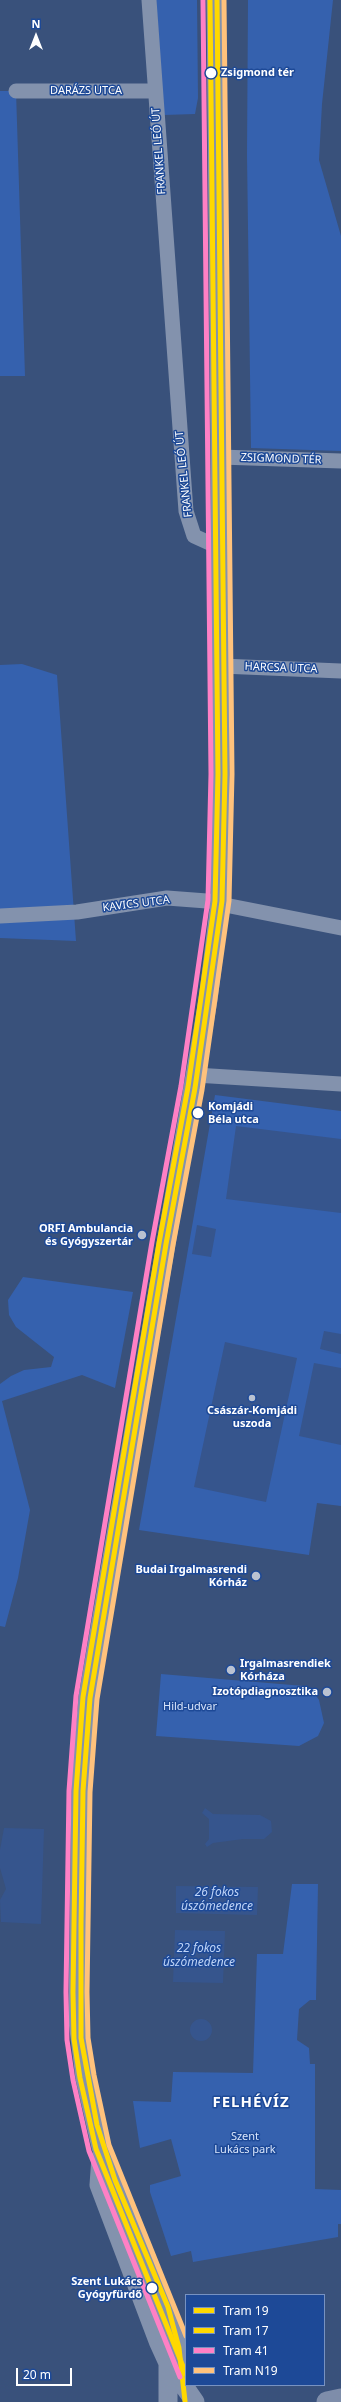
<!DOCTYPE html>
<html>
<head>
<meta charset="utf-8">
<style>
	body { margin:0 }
	#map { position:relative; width:341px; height:2402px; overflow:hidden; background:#39517b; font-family:"Noto Sans",sans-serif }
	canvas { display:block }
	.legend { position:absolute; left:185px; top:2294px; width:140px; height:92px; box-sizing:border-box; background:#1d4997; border:1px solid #7792c1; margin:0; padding:5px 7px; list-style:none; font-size:12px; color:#fff }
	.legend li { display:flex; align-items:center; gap:8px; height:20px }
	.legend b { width:20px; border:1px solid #7792c1 }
	.north { position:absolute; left:16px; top:16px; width:40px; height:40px; -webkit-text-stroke:3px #1d4997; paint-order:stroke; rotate:0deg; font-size:11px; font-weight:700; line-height:16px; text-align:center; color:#fff }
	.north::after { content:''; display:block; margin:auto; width:14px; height:18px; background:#fff; clip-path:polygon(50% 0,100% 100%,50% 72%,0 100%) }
	.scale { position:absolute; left:16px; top:2368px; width:56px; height:18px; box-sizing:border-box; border:2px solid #fff; border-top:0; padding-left:5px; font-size:12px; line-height:14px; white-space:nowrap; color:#fff; -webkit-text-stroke:3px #1d4997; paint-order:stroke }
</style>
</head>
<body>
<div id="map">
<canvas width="341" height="2402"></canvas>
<ul class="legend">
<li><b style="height:5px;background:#ffd800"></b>Tram 19</li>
<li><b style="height:5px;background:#ffd800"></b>Tram 17</li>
<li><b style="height:5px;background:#ff80c5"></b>Tram 41</li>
<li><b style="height:5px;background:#ffc27c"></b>Tram N19</li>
</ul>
<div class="north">N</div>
<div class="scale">20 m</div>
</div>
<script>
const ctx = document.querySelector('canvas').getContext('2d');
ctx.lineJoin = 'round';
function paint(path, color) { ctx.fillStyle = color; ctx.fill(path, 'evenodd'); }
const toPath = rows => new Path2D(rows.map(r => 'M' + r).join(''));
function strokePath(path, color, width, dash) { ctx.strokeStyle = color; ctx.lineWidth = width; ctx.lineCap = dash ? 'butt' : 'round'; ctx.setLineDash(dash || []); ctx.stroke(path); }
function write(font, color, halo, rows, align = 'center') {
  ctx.font = font + ' "Noto Sans",sans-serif'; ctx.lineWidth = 3; ctx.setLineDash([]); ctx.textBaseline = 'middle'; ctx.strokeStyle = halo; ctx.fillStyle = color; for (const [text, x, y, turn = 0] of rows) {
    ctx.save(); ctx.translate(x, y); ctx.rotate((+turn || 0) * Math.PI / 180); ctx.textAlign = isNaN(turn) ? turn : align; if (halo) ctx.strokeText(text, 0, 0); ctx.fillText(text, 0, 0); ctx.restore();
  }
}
const green = toPath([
	[156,0,197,0,198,98,195,114,164,115],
	[248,0,333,0,322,104,319,160,341,236,341,451,251,448,247,155],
	[0,91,16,91,25,376,0,376],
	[22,664,57,675,76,941,0,938,0,665],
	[215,1095,341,1111,341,1506,317,1503,309,1555,139,1530],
	[23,1277,133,1292,115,1388,82,1375,2,1401,30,1510,18,1578,5,1627,0,1626,0,1384,11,1376,24,1370,51,1367,54,1357,16,1327,9,1315,8,1300],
	[161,1674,304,1686,313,1691,319,1700,324,1723,318,1736,299,1746,156,1736],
	[292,1884,318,1884,316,2000,310,2000,299,2009,297,2040,309,2048,310,2064,315,2064,315,2189,341,2190,341,2224,338,2224,338,2237,193,2262,191,2251,171,2256,150,2192,150,2185,181,2176,171,2139,140,2148,133,2101,171,2102,173,2072,253,2073,257,1954,283,1954]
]);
const water = toPath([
	[236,1126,341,1139,341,1213,226,1199],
	[197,1225,216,1229,211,1257,192,1254],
	[324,1331,341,1334,341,1354,320,1349],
	[225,1342,297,1358,266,1502,194,1487],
	[314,1363,341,1368,341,1445,299,1436],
	[205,1808,213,1814,260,1815,271,1821,272,1832,264,1839,243,1839,213,1843,207,1847,205,1844,209,1839,209,1819,202,1813],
	[4,1828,44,1829,41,1924,1,1922,0,1900,6,1889,0,1868,0,1850],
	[176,1886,258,1887,257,1915,176,1913],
	[175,1930,225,1931,223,1983,173,1982],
	'190 2030a11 11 0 1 1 22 0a11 11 0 1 1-22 0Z'
]);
const minor = toPath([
	[149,0,186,511,194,536,216,546,220,555],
	[16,91,155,91],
	[220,457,341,461],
	[221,666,341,671],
	[0,916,77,912,167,898,220,902,225,905,341,928],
	[195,1075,341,1084]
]);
const tertiary = toPath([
	[101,2157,99,2185,158,2341,168,2363,195,2402],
	[186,2362,101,2147,85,2078,78,2021,81,1773,88,1697,208,1000,220,902,220,457,216,0],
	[168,2363,168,2402]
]);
const secondary = toPath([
	[327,2402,341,2399]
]);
const tram1 = toPath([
	[186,2374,96,2149,80,2078,74,2039,73,1992,76,1791,83,1697,159,1243,188,1087,215,901,218,774,210,0]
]);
const tram2 = toPath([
	[185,2401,179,2348,168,2307,115,2180,97,2125,81,2038,81,1925,83,1791,90,1698,166,1244,195,1088,222,901,225,774,217,0]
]);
const tram3 = toPath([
	[180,2377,89,2151,73,2080,67,2040,66,1992,69,1791,76,1696,152,1242,181,1086,208,900,211,774,203,0]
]);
const tram4 = toPath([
	[186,2336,109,2145,94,2075,88,2038,87,1992,90,1792,97,1699,173,1245,202,1090,229,901,232,774,224,0]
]);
const markers = [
	[211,73,6,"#fff"],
	[198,1113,6,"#fff"],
	[142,1235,5,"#bac2d1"],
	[252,1398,4,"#bac2d1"],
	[256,1576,5,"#bac2d1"],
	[231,1670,5,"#bac2d1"],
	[327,1692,5,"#bac2d1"],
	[152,2288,6,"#fff"]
];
const stopNames = [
	["Zsigmond tér",221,73],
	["Komjádi",208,1107],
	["Béla utca",208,1120],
	["Szent Lukács",142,2282,"right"],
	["Gyógyfürdő",142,2295,"right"]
];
const streetNames = [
	["DARÁZS UTCA",86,91],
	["FRANKEL LEÓ ÚT",159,151,-94],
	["ZSIGMOND TÉR",281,459,2],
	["FRANKEL LEÓ ÚT",184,474,-96],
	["HARCSA UTCA",281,668,2],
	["KAVICS UTCA",136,904,-7]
];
const poiNames = [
	["ORFI Ambulancia",133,1229],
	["és Gyógyszertár",133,1242],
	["Császár-Komjádi",252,1411,"center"],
	["uszoda",252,1424,"center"],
	["Budai Irgalmasrendi",247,1570],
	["Kórház",247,1583],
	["Irgalmasrendiek",240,1664,"left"],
	["Kórháza",240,1677,"left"],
	["Izotópdiagnosztika",318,1692]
];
const parkNames = [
	["Hild-udvar",190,1707],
	["Szent",245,2137],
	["Lukács park",245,2150]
];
const waterNames = [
	["26 fokos",217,1893],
	["úszómedence",217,1907],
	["22 fokos",199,1949],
	["úszómedence",199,1963]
];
const districtNames = [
	["FELHÉVÍZ",251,2103]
];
paint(green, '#3561ae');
paint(water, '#36558d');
strokePath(minor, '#8392ad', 15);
strokePath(tertiary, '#8392ad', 19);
strokePath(secondary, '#7e8daa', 21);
strokePath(tram1, '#ffd800', 5);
strokePath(tram2, '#ffd800', 5);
strokePath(tram3, '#ff80c5', 5);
strokePath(tram4, '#ffc27c', 5);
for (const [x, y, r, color] of markers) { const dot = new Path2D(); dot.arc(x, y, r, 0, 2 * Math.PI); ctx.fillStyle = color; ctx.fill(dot); strokePath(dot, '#1d4997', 1.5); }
write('bold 11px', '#fff', '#1d4997', stopNames, 'left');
write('11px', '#fff', '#1d4997', streetNames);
write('bold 11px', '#fff', '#1d4997', poiNames, 'right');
write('11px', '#d8e5fb', '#1d4997', parkNames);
write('italic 12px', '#bed3f6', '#1d4997', waterNames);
ctx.letterSpacing = '1px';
write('bold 15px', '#fff', '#1d4997', districtNames);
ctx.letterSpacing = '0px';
</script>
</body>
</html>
